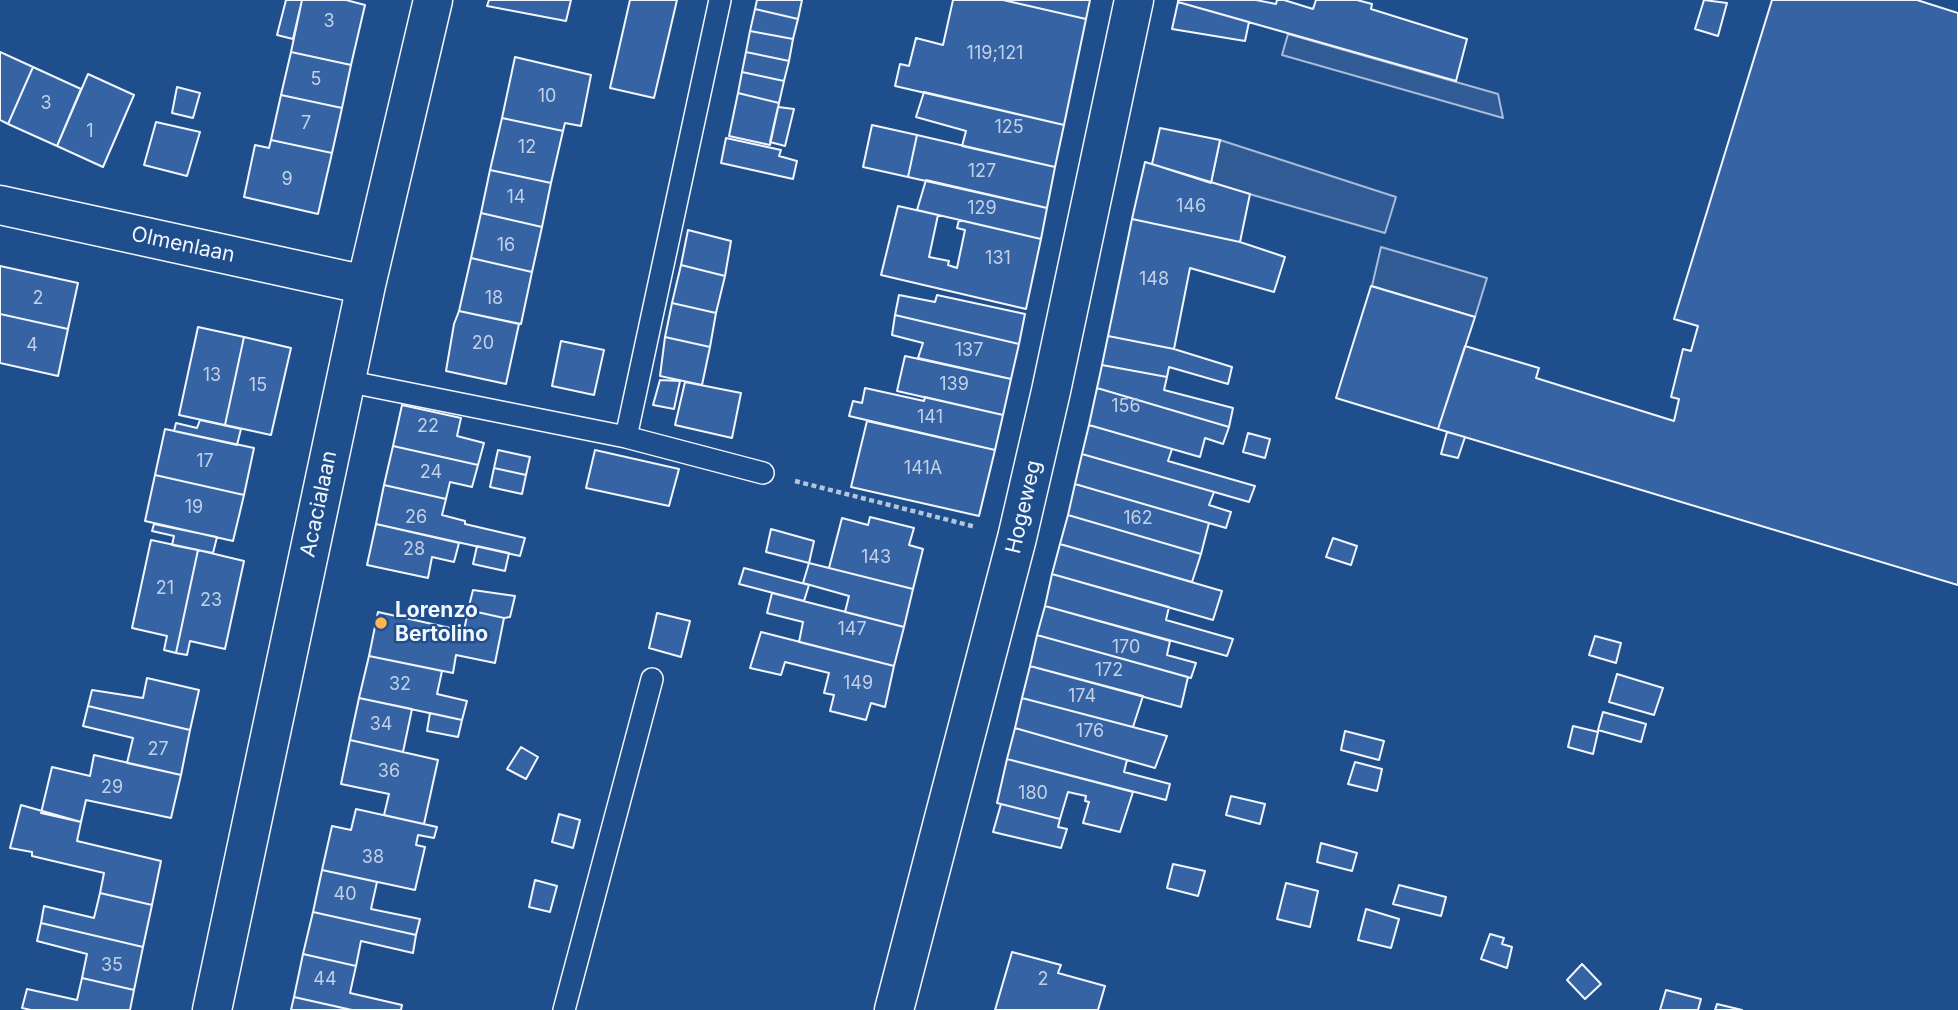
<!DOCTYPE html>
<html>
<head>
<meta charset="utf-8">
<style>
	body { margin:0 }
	canvas { display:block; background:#1f4e8c }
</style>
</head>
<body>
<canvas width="1958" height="1010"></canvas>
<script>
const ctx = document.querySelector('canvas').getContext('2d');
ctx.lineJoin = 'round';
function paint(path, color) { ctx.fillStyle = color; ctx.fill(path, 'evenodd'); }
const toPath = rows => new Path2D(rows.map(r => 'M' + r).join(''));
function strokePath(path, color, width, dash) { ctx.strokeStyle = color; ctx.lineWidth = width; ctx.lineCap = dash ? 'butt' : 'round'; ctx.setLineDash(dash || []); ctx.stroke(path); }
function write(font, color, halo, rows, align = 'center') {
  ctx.font = font + ' Inter,sans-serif'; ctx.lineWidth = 5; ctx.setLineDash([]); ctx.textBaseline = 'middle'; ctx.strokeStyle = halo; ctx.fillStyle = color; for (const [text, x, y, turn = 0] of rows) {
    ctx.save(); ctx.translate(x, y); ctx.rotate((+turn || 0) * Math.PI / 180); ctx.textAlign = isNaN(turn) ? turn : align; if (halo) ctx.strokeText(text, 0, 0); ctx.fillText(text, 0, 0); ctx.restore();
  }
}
const parking = toPath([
	[1288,34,1498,94,1503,118,1282,55,1288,34],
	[1220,140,1396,197,1385,233,1211,183,1220,140],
	[1381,247,1487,278,1475,317,1372,286,1381,247]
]);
const building = toPath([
	[286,0,302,0,293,39,277,35,286,0],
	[302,0,346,0,365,5,351,65,291,52,302,0],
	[489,0,571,0,566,21,487,6,489,0],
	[630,0,677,0,654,98,610,88,630,0],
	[757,0,802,0,798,19,755,9,757,0],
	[953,0,1003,0,1086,19,1064,125,895,86,900,64,909,66,916,38,943,45,953,0],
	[1003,0,1090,0,1086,19,1003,0],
	[1178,0,1256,0,1276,4,1277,0,1284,0,1313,9,1316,0,1357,0,1372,4,1371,9,1467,39,1456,81,1178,2,1178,0],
	[1704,0,1727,3,1718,36,1695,29,1704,0],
	[1772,0,1917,0,1958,13,1958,585,1438,429,1465,346,1539,368,1536,378,1674,421,1679,399,1671,397,1683,349,1691,351,1698,326,1674,319,1772,0],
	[1178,2,1249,22,1245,41,1172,29,1178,2],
	[755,9,798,19,793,39,750,31,755,9],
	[750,31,793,39,789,61,746,52,750,31],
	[0,52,33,67,8,124,0,120,0,52],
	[291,52,351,65,342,108,281,95,291,52],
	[746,52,789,61,784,81,742,72,746,52],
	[515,57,591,75,581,126,565,123,563,131,502,118,515,57],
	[33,67,81,89,57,146,8,124,33,67],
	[742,72,784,81,779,103,738,93,742,72],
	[88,74,134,95,103,167,57,146,88,74],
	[177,87,200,93,193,118,172,113,177,87],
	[924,92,1064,125,1055,167,962,146,966,131,916,117,924,92],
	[738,93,779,103,770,145,729,136,738,93],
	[281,95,342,108,332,153,271,140,281,95],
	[778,107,794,109,785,146,770,142,778,107],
	[502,118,563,131,551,183,490,170,502,118],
	[156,122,200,132,187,176,144,165,156,122],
	[872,125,917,135,908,177,863,167,872,125],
	[1160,128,1220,140,1211,183,1152,164,1160,128],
	[917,135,1055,167,1047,208,908,177,917,135],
	[726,138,781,150,779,156,797,161,793,179,721,163,726,138],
	[271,140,332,153,318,214,244,197,255,145,269,148,271,140],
	[1145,162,1250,194,1240,242,1132,219,1145,162],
	[490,170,551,183,542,227,481,213,490,170],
	[926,180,1047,208,1041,239,917,210,926,180],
	[898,206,938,215,929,257,949,261,948,265,957,268,965,230,957,228,959,220,1041,239,1026,309,881,275,898,206],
	[481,213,542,227,532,272,471,258,481,213],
	[1132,219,1240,242,1285,257,1274,292,1190,268,1174,349,1108,336,1132,219],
	[688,230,731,241,725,276,681,265,688,230],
	[471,258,532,272,521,324,459,311,471,258],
	[681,265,725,276,716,313,672,303,681,265],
	[0,266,78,283,68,329,0,314,0,266],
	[1371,286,1475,317,1438,429,1336,398,1371,286],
	[899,295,935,302,937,295,1025,314,1019,344,895,315,899,295],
	[672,303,716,313,710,347,665,337,672,303],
	[459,311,519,324,506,384,446,371,454,324,459,311],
	[0,314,68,329,58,376,0,363,0,314],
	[895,315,1019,344,1011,379,918,358,923,343,892,335,895,315],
	[198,327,244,337,225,425,179,415,198,327],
	[1108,336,1174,349,1232,367,1228,384,1169,367,1167,377,1102,365,1108,336],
	[244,337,291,348,271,435,225,425,244,337],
	[665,337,710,347,702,385,660,376,665,337],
	[561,341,604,350,594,395,552,386,561,341],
	[905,356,1011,379,1003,415,897,391,905,356],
	[1102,365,1167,377,1164,390,1233,408,1229,427,1097,388,1102,365],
	[660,380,680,381,674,409,653,405,660,380],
	[685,382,741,393,732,438,675,425,685,382],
	[865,388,924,401,925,397,1003,415,995,450,849,416,853,401,862,403,865,388],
	[1097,388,1229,427,1223,444,1205,438,1200,457,1089,425,1097,388],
	[402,405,461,418,457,436,484,443,478,465,393,446,402,405],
	[200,420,241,429,237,445,174,431,176,423,197,428,200,420],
	[867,421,995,450,979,516,851,487,867,421],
	[1089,425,1172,449,1168,461,1255,486,1249,502,1082,454,1089,425],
	[165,429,254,448,244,495,155,475,165,429],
	[1447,432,1465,437,1458,458,1441,454,1447,432],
	[1248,433,1270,439,1265,458,1243,452,1248,433],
	[393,446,478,465,472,487,450,482,446,499,384,485,393,446],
	[498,450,530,457,526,475,494,468,498,450],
	[595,450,679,469,669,506,586,488,595,450],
	[1082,454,1214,492,1209,505,1231,512,1226,528,1075,484,1082,454],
	[494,468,526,475,522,494,490,487,494,468],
	[155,475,244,495,233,541,145,521,155,475],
	[1075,484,1209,523,1201,554,1068,515,1075,484],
	[384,485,446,499,442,515,465,521,465,524,525,538,520,556,376,524,384,485],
	[1068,515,1201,554,1192,582,1060,544,1068,515],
	[870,517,914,528,909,545,923,549,913,589,829,568,842,518,868,525,870,517],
	[154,524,217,537,213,553,172,545,174,536,152,531,154,524],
	[376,524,459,543,454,562,432,557,428,578,367,565,376,524],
	[771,529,814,541,809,563,766,552,771,529],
	[1333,538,1357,546,1351,565,1326,557,1333,538],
	[151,540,198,550,176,653,164,650,167,636,132,628,151,540],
	[1060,544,1222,591,1213,620,1052,574,1060,544],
	[477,546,509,553,505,571,473,564,477,546],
	[198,550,244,561,225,649,190,641,187,655,176,653,198,550],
	[809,563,913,589,904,627,845,612,849,596,803,583,809,563],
	[744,568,809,585,804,601,739,584,744,568],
	[1052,574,1169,607,1166,620,1233,639,1227,656,1045,606,1052,574],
	[473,590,515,596,510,617,504,618,468,610,473,590],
	[772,593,904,627,894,666,799,642,803,622,767,613,772,593],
	[1045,606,1170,641,1167,655,1196,663,1191,678,1037,635,1045,606],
	[468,610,504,618,495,663,456,655,453,673,369,656,378,612,464,631,468,610],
	[657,613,690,621,681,657,649,648,657,613],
	[761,632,894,666,885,707,871,703,866,720,830,711,834,695,824,693,829,673,785,662,781,675,750,668,761,632],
	[1037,635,1188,677,1181,707,1030,666,1037,635],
	[1595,636,1621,643,1616,663,1589,655,1595,636],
	[369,656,442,671,437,694,467,701,462,720,359,698,369,656],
	[1030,666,1143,696,1133,727,1022,698,1030,666],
	[1617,674,1663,688,1654,715,1609,702,1617,674],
	[147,678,199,690,190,730,88,706,92,690,143,698,147,678],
	[359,698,412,709,403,752,350,740,359,698],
	[1022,698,1167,736,1155,768,1015,728,1022,698],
	[88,706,190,730,181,775,127,763,133,738,83,726,88,706],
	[1603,712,1646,724,1641,742,1598,730,1603,712],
	[430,713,462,720,458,737,427,731,430,713],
	[1573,726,1598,732,1593,754,1568,747,1573,726],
	[1015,728,1127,760,1124,772,1170,784,1166,800,1007,759,1015,728],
	[1345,731,1384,741,1379,760,1341,750,1345,731],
	[350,740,438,760,424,824,384,815,389,794,341,784,350,740],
	[521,747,538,757,526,779,507,769,521,747],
	[94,755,181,775,171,818,86,800,81,822,41,813,52,767,90,776,94,755],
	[1007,759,1133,792,1120,832,1083,823,1089,802,1085,801,1086,796,1068,792,1060,819,997,803,1007,759],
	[1355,762,1382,769,1377,791,1348,784,1355,762],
	[1231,796,1265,804,1260,824,1226,815,1231,796],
	[1001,804,1060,819,1058,827,1067,829,1061,848,993,832,1001,804],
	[21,805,81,822,77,841,161,861,152,905,100,893,104,873,32,856,32,852,10,848,21,805],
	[356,809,437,827,434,838,418,835,416,845,425,847,415,890,322,870,332,826,351,830,356,809],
	[559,814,580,820,573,848,552,842,559,814],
	[1321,843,1357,853,1352,871,1317,862,1321,843],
	[1173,864,1205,871,1198,896,1167,888,1173,864],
	[322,870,377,882,371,909,420,919,416,935,313,912,322,870],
	[535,880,557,886,550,912,529,907,535,880],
	[1286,883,1318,891,1310,927,1277,919,1286,883],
	[1399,885,1446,897,1441,916,1393,904,1399,885],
	[100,893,152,905,143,947,41,923,44,906,94,918,100,893],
	[1366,909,1399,919,1391,948,1358,940,1366,909],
	[313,912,416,935,413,953,361,941,356,966,303,954,313,912],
	[41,923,143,947,134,990,82,978,87,954,37,941,41,923],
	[1490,934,1504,938,1502,944,1512,947,1507,968,1481,959,1490,934],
	[1012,952,1061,965,1058,973,1105,986,1098,1010,995,1010,1012,952],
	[303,954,356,966,350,993,402,1005,401,1010,352,1010,294,997,303,954],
	[1582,964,1601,984,1585,999,1567,980,1582,964],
	[82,978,134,990,130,1010,31,1010,22,1008,27,989,77,1000,82,978],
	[1666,990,1701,999,1698,1010,1660,1010,1666,990],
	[294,997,347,1009,347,1010,291,1010,294,997],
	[1717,1004,1742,1010,1715,1010,1717,1004]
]);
const path = toPath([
	[795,481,976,527]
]);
const lane = toPath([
	[346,381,626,437,763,473],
	[626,437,720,0],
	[564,1010,652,679]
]);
const street = toPath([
	[0,205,366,285],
	[212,1010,366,285,433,0],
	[894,1010,1017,538,1051,391,1134,0]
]);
const markers = [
	[381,623,7,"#ffb74d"]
];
const numberNames = [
	["3",329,22],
	["119;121",995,54],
	["5",316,80],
	["10",547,97],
	["3",46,104],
	["7",306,124],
	["125",1009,128],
	["1",90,132],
	["12",527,148],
	["127",982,172],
	["9",287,180],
	["14",516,198],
	["146",1191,207],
	["129",982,209],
	["16",506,246],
	["131",998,259],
	["148",1154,280],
	["2",38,299],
	["18",494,299],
	["20",483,344],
	["4",32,346],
	["137",969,351],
	["13",212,376],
	["139",954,385],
	["15",258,386],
	["156",1126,407],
	["141",930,418],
	["22",428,427],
	["17",205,462],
	["141A",923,469],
	["24",431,473],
	["19",194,508],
	["26",416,518],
	["162",1138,519],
	["28",414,550],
	["143",876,558],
	["21",165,589],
	["23",211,601],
	["147",852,630],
	["170",1126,648],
	["172",1109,671],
	["149",858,684],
	["32",400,685],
	["174",1082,697],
	["34",381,725],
	["176",1090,732],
	["27",158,750],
	["36",389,772],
	["29",112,788],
	["180",1033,794],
	["38",373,858],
	["40",345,895],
	["35",112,966],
	["44",325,980],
	["2",1043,980]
];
const streetNames = [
	["Olmenlaan",183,245,12],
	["Acacialaan",319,504,-78],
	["Hogeweg",1024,507,-77]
];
const poiNames = [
	["Lorenzo",395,611],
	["Bertolino",395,635]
];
paint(parking, '#305b95');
strokePath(parking, '#a8bbd7', 2);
paint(building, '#3563a3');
strokePath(building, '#f2f6ff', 2);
strokePath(lane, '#f2f6ff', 24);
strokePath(street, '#f2f6ff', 41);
strokePath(path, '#b3c4dc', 4.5, [5, 3.5]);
strokePath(lane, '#1f4e8c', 21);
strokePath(street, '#1f4e8c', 38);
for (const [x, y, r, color] of markers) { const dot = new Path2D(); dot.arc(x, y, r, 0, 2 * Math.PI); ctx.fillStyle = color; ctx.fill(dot); strokePath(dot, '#1f4e8c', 2.5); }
write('18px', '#c3d1e8', null, numberNames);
write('21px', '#f2f6ff', '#1f4e8c', streetNames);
write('bold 21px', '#f2f6ff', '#1f4e8c', poiNames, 'left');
</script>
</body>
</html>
